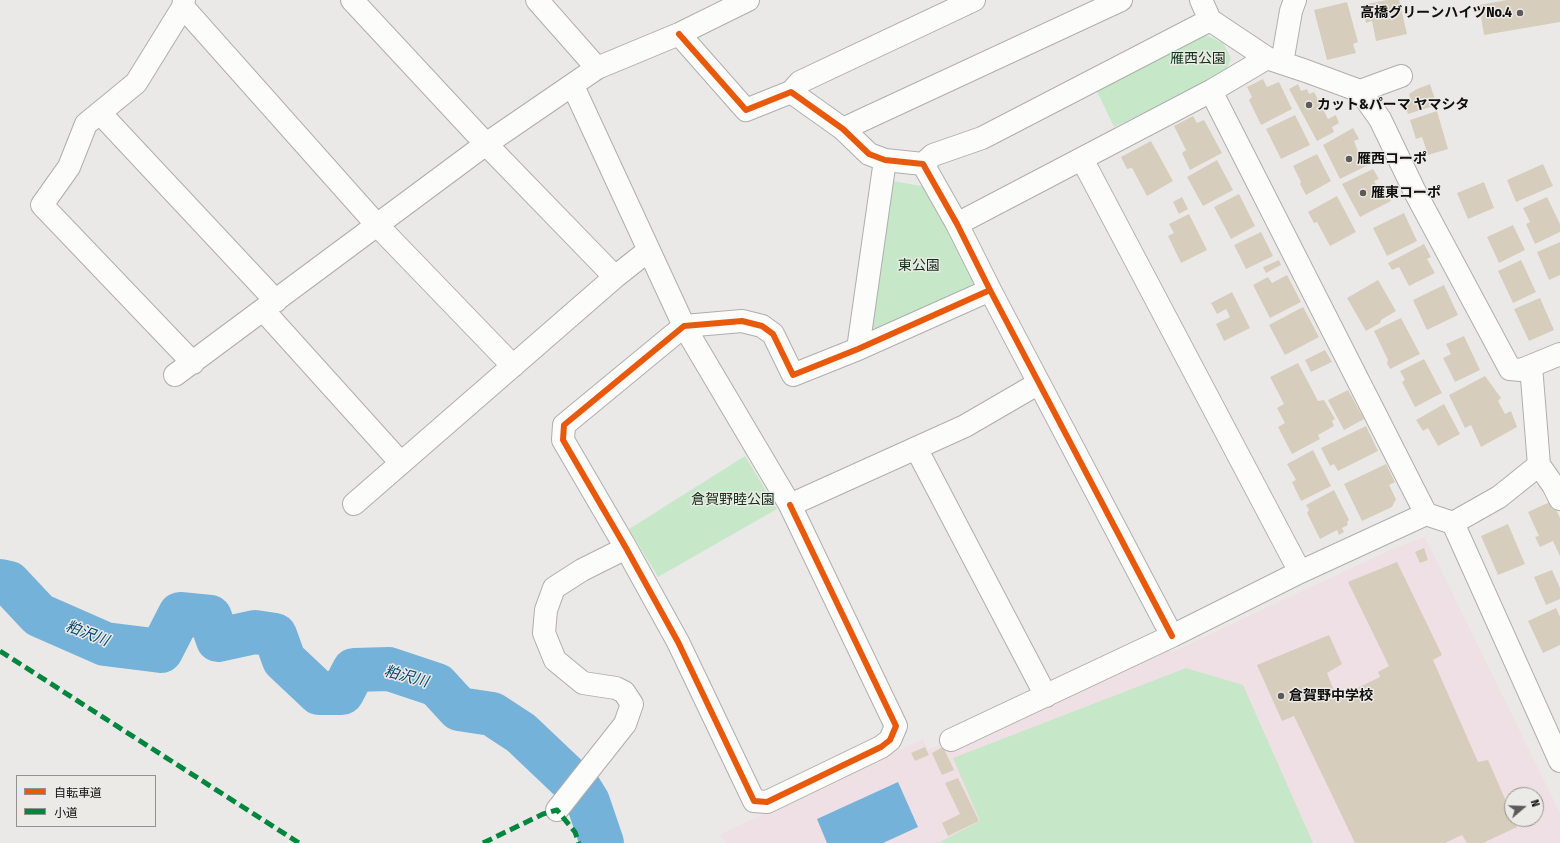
<!DOCTYPE html>
<html>
<head>
<meta charset="utf-8">
<style>
	body { margin:0 }
	#map { position:relative; width:1560px; height:843px; overflow:hidden; background:#ebe9e7; font-family:"Fira Sans Condensed","Noto Sans JP",sans-serif }
	canvas { display:block }
	.legend { position:absolute; left:16px; top:775px; width:140px; height:52px; box-sizing:border-box; background:#eceae6; border:1px solid #949290; margin:0; padding:5px 7px; list-style:none; font-size:12px; color:#100f0e }
	.legend li { display:flex; align-items:center; gap:8px; height:20px }
	.legend b { width:20px; border:1px solid #949290 }
	.north { position:absolute; left:1504px; top:787px; width:40px; height:40px; box-sizing:border-box; background:#eceae6; border:1px solid #949290; border-radius:50%; rotate:71deg; font-size:11px; font-weight:700; line-height:16px; text-align:center; color:#100f0e }
	.north::after { content:''; display:block; margin:auto; width:14px; height:18px; background:#5d5b5a; clip-path:polygon(50% 0,100% 100%,50% 72%,0 100%) }
</style>
</head>
<body>
<div id="map">
<canvas width="1560" height="843"></canvas>
<ul class="legend">
<li><b style="height:5px;background:#e8590c"></b>自転車道</li>
<li><b style="height:5px;background:#00873e"></b>小道</li>
</ul>
<div class="north">N</div>
</div>
<script>
const ctx = document.querySelector('canvas').getContext('2d');
ctx.lineJoin = 'round';
function paint(path, color) { ctx.fillStyle = color; ctx.fill(path, 'evenodd'); }
const toPath = rows => new Path2D(rows.map(r => 'M' + r).join(''));
function strokePath(path, color, width, dash) { ctx.strokeStyle = color; ctx.lineWidth = width; ctx.lineCap = dash ? 'butt' : 'round'; ctx.setLineDash(dash || []); ctx.stroke(path); }
function write(font, color, halo, rows, align = 'center') {
  ctx.font = font + ' "Fira Sans Condensed","Noto Sans JP",sans-serif'; ctx.lineWidth = 3; ctx.setLineDash([]); ctx.textBaseline = 'middle'; ctx.strokeStyle = halo; ctx.fillStyle = color; for (const [text, x, y, turn = 0] of rows) {
    ctx.save(); ctx.translate(x, y); ctx.rotate((+turn || 0) * Math.PI / 180); ctx.textAlign = isNaN(turn) ? turn : align; if (halo) ctx.strokeText(text, 0, 0); ctx.fillText(text, 0, 0); ctx.restore();
  }
}
const education = toPath([
	[1425,537,1560,813,1560,843,727,843,719,835,923,739,928,750,1166,645,1172,652,1392,549],
	[1512,795,1536,795,1536,819,1512,819]
]);
const green = toPath([
	[1197,31,1223,43,1231,58,1225,74,1114,127,1095,87],
	[888,180,926,187,978,288,878,331,872,327,874,285],
	[745,456,777,509,658,577,629,529],
	[1186,668,1243,685,1313,843,938,843,980,821,953,758]
]);
const water = toPath([
	[898,782,918,827,883,843,827,843,817,819]
]);
const river = toPath([
	[0,581,9,583,39,615,105,644,161,651,180,614,210,617,218,640,255,632,275,635,284,660,319,693,342,693,354,670,389,669,437,685,459,709,492,714,521,733,580,789,588,802,602,843]
]);
const building = toPath([
	[1387,0,1399,0,1407,34,1376,41,1372,21,1366,23,1362,5],
	[1507,0,1560,0,1560,22,1484,35,1479,5],
	[1347,2,1358,42,1353,44,1356,53,1327,60,1314,10],
	[1263,79,1267,87,1279,82,1292,109,1261,125,1249,100,1252,97,1247,87],
	[1298,84,1301,91,1307,89,1309,94,1314,92,1328,119,1336,115,1339,123,1332,127,1334,132,1317,141,1289,89],
	[1430,84,1437,105,1408,114,1404,103,1411,101,1409,94,1417,89],
	[1437,111,1448,149,1428,155,1422,137,1416,139,1410,120],
	[1295,115,1310,145,1281,159,1266,129],
	[1193,116,1197,123,1204,120,1222,153,1190,170,1182,153,1186,150,1174,126],
	[1353,128,1359,139,1354,141,1359,154,1365,152,1370,164,1340,179,1323,145],
	[1151,141,1173,181,1147,196,1132,168,1127,169,1121,157],
	[1317,154,1331,181,1306,195,1300,184,1301,182,1293,166],
	[1217,160,1233,190,1203,206,1187,177],
	[1543,164,1553,186,1516,202,1507,180],
	[1373,169,1379,179,1374,181,1381,194,1386,191,1391,201,1360,217,1342,184],
	[1484,182,1494,208,1468,219,1457,193],
	[1239,194,1255,226,1231,239,1214,207],
	[1337,196,1356,232,1330,246,1317,222,1314,223,1308,212],
	[1182,197,1188,209,1179,214,1173,202],
	[1547,197,1560,224,1560,232,1535,244,1526,224,1530,222,1523,208],
	[1404,213,1417,241,1387,256,1373,228],
	[1189,214,1207,250,1181,263,1168,236,1174,233,1169,224],
	[1513,225,1525,250,1499,263,1487,237],
	[1261,232,1273,256,1246,269,1234,245],
	[1560,242,1560,275,1549,280,1537,252],
	[1424,244,1431,257,1427,259,1435,273,1409,286,1399,267,1392,270,1388,263],
	[1279,260,1281,265,1266,273,1263,267],
	[1521,260,1536,292,1513,303,1498,271],
	[1287,275,1301,302,1270,318,1253,285,1268,277,1272,283],
	[1378,280,1396,311,1381,320,1380,323,1366,331,1347,298],
	[1444,285,1458,315,1427,330,1413,300],
	[1232,292,1250,328,1224,341,1216,324,1230,317,1226,309,1217,314,1211,303],
	[1540,298,1554,330,1529,341,1514,309],
	[1303,307,1319,337,1285,355,1269,325],
	[1401,318,1420,354,1390,369,1387,363,1388,360,1374,331],
	[1464,336,1480,370,1455,382,1443,358,1451,354,1446,344],
	[1325,350,1332,362,1311,372,1305,360],
	[1424,359,1442,393,1415,407,1402,382,1405,380,1400,371],
	[1298,363,1318,401,1324,400,1335,419,1332,421,1334,426,1318,435,1320,439,1292,454,1278,427,1285,423,1277,408,1284,404,1270,377],
	[1485,376,1501,398,1498,401,1505,414,1511,411,1517,427,1481,447,1471,425,1465,428,1449,395],
	[1348,390,1364,419,1344,430,1328,400],
	[1444,404,1460,434,1438,446,1428,428,1423,431,1416,420],
	[1366,426,1378,451,1338,471,1334,464,1330,466,1321,448],
	[1313,450,1331,486,1301,501,1292,482,1296,480,1287,464],
	[1386,464,1395,482,1389,485,1396,499,1392,507,1362,521,1344,484],
	[1334,490,1349,520,1347,522,1348,525,1342,528,1344,532,1339,535,1337,530,1320,539,1307,513,1309,510,1306,505],
	[1552,501,1560,518,1560,556,1553,541,1540,547,1535,537,1539,536,1528,512],
	[1508,524,1525,564,1498,575,1481,536],
	[1424,548,1428,560,1420,563,1415,552],
	[1397,562,1442,655,1433,660,1478,762,1488,760,1512,815,1512,819,1514,819,1517,827,1483,843,1467,843,1462,835,1445,843,1355,843,1294,716,1282,721,1257,665,1329,635,1342,664,1327,673,1337,698,1380,677,1378,672,1389,666,1348,582],
	[1552,570,1560,588,1560,599,1546,605,1534,577],
	[1556,608,1560,617,1560,645,1543,653,1528,621],
	[925,747,929,755,915,761,911,753],
	[943,747,954,770,942,775,932,753],
	[958,778,979,821,948,836,942,823,960,814,945,783]
]);
const minor = toPath([
	[184,0,183,7,136,83,86,124,69,167,42,205,193,363],
	[352,0,486,144,615,277],
	[537,0,597,68],
	[1201,0,1210,20,1267,58,1306,71,1360,91,1380,119,1415,192,1510,369,1521,370,1560,354],
	[183,7,377,225,513,366],
	[679,34,746,110,791,92,843,129,869,154,885,160,923,164,957,224,990,290,1172,636],
	[1282,63,1291,11,1295,0],
	[573,86,684,326,790,505,965,426,1039,383],
	[1211,91,1426,514],
	[1360,91,1401,76],
	[791,92,800,82,974,0],
	[100,113,276,301],
	[843,129,1121,0],
	[1082,159,1300,572],
	[923,164,933,155,982,138,1210,20],
	[957,224,1211,91,1267,58],
	[263,310,401,463],
	[858,349,885,160],
	[175,375,486,144,597,68,679,34,748,0],
	[916,448,1046,696],
	[1539,465,1553,485,1560,499],
	[354,504,615,277,649,250],
	[790,505,896,726,890,740,881,747,767,802,754,801,678,642,626,548,563,440,564,425,684,326,742,321,762,326,773,334,793,375,858,349,990,290],
	[1453,523,1560,761],
	[951,740,1172,636,1300,572,1426,514,1453,523,1499,497,1539,465,1531,366],
	[557,810,625,724,632,704,624,692,616,688,583,683,555,660,544,633,546,610,554,588,582,570,626,548]
]);
const quiet = toPath([
	[0,651,299,843],
	[483,843,543,814,557,810,575,832,579,843]
]);
const cycleway = toPath([
	[679,34,746,110,791,92,843,129,869,154,885,160,923,164,957,224,990,290,1172,636],
	[790,505,896,726,890,740,881,747,767,802,754,801,678,642,626,548,563,440,564,425,684,326,742,321,762,326,773,334,793,375,858,349,990,290]
]);
const markers = [
	[1520,13,4,"#5d5b5a"],
	[1309,105,4,"#5d5b5a"],
	[1349,159,4,"#5d5b5a"],
	[1363,193,4,"#5d5b5a"],
	[1281,696,4,"#5d5b5a"]
];
const poiNames = [
	["高橋グリーンハイツNo.4",1512,13,"right"],
	["カット&パーマ ヤマシタ",1317,105],
	["雁西コーポ",1357,159],
	["雁東コーポ",1371,193],
	["倉賀野中学校",1289,696]
];
const parkNames = [
	["雁西公園",1198,59],
	["東公園",919,266],
	["倉賀野睦公園",733,500]
];
const waterNames = [
	["粕沢川",87,634,21],
	["粕沢川",406,677,15]
];
paint(education, '#efe0e5');
paint(green, '#c7e7c9');
paint(water, '#75b2da');
strokePath(river, '#75b2da', 44);
paint(building, '#d7cdbc');
strokePath(minor, '#aeaeac', 24);
strokePath(minor, '#fcfcfb', 22);
strokePath(quiet, '#00873e', 5, [10, 5]);
strokePath(cycleway, '#e8590c', 6);
for (const [x, y, r, color] of markers) { const dot = new Path2D(); dot.arc(x, y, r, 0, 2 * Math.PI); ctx.fillStyle = color; ctx.fill(dot); strokePath(dot, '#eceae6', 1.5); }
write('bold 14px', '#100f0e', '#eceae6', poiNames, 'left');
write('14px', '#113117', '#eceae6', parkNames);
write('italic 15px', '#00496e', '#eceae6', waterNames);
</script>
</body>
</html>
